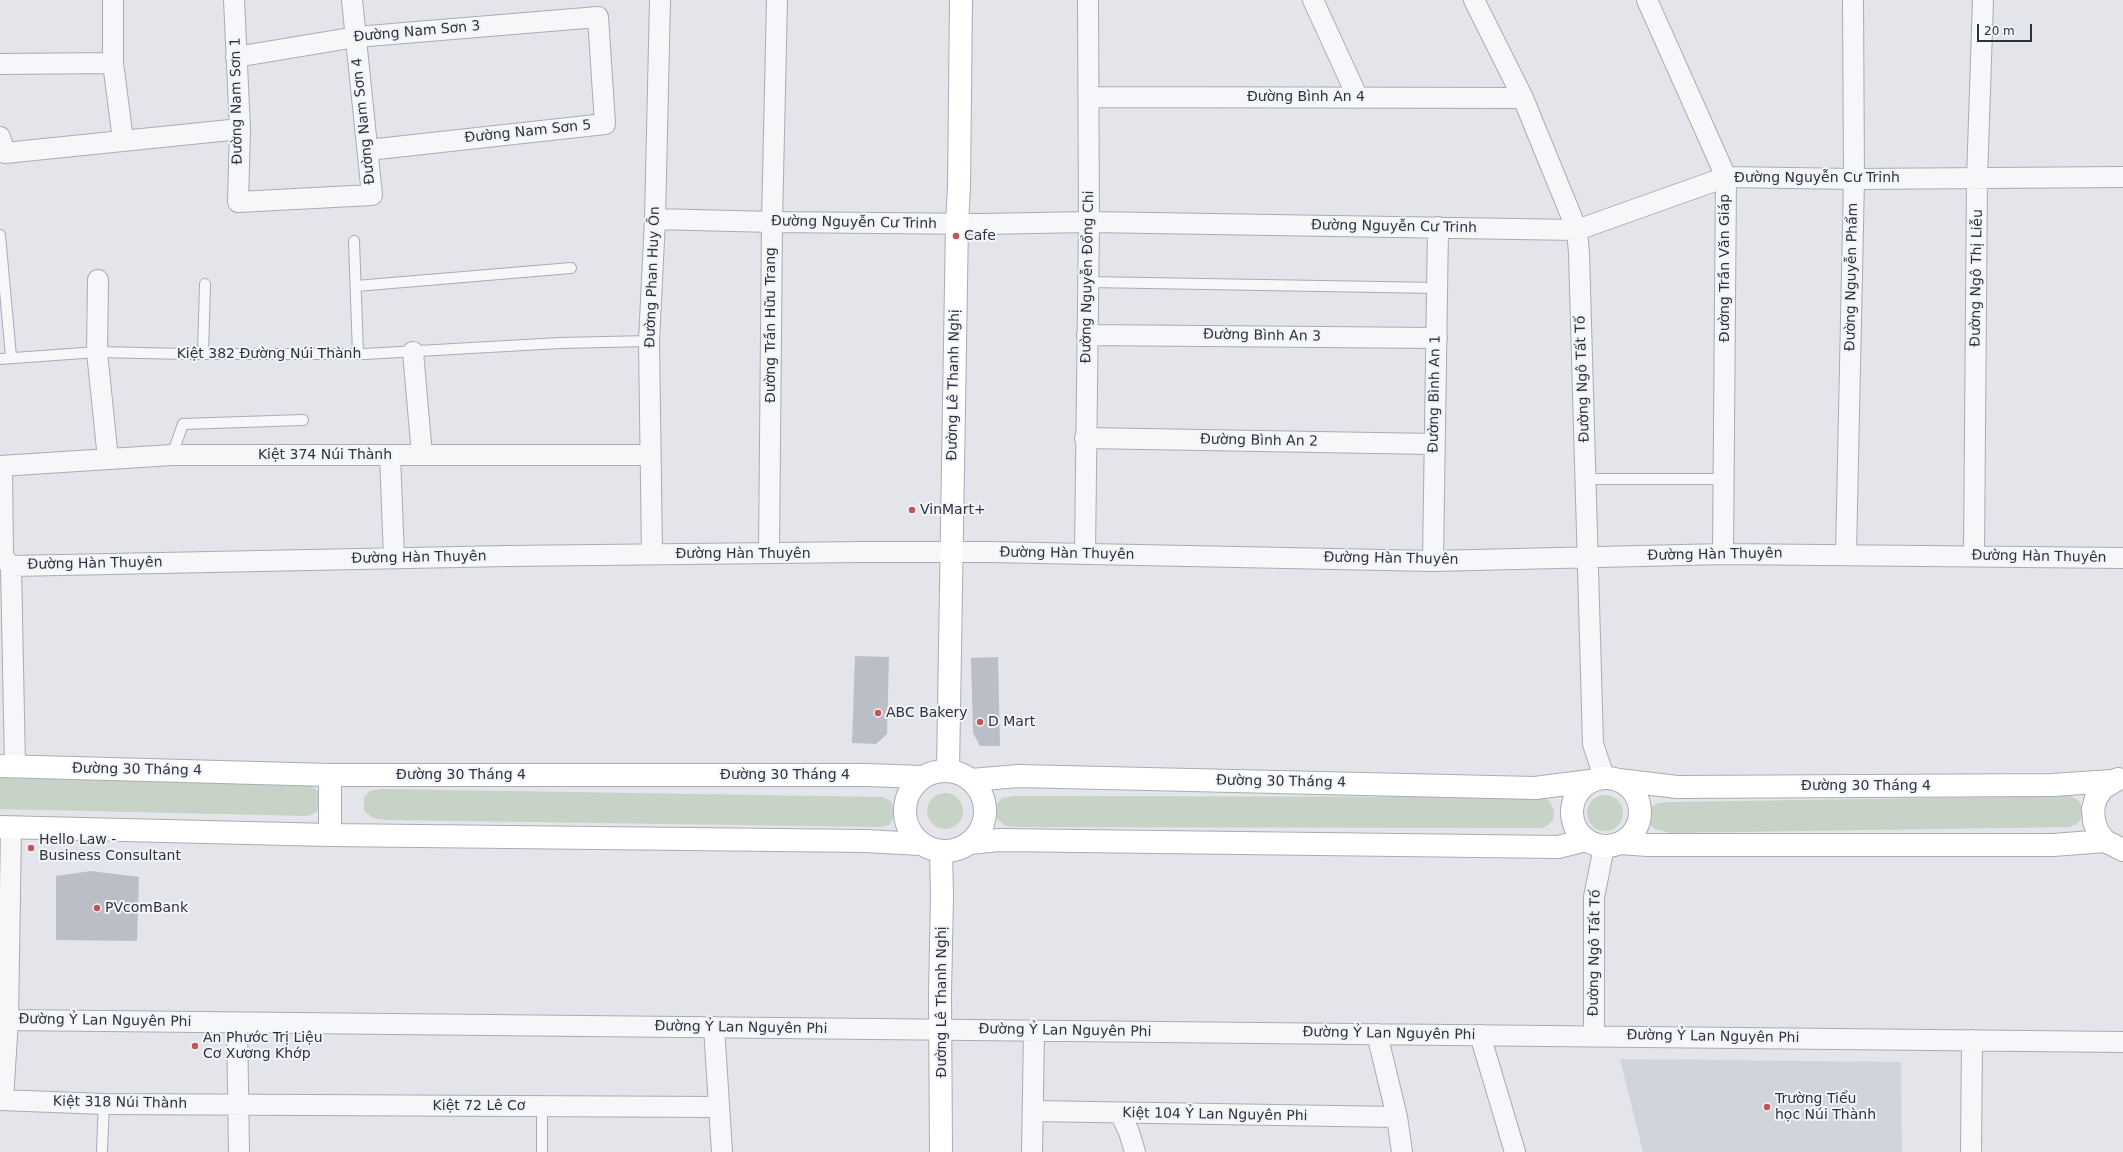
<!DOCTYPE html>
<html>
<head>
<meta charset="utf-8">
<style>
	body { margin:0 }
	#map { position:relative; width:2123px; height:1152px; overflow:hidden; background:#e4e5ea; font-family:"DejaVu Sans",sans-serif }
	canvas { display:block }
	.scale { position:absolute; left:1977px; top:24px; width:55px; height:18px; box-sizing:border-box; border:2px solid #2d3241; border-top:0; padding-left:5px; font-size:12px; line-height:14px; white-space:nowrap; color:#2d3241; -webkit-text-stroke:3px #f3f4f8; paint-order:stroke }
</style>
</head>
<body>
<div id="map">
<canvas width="2123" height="1152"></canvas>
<div class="scale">20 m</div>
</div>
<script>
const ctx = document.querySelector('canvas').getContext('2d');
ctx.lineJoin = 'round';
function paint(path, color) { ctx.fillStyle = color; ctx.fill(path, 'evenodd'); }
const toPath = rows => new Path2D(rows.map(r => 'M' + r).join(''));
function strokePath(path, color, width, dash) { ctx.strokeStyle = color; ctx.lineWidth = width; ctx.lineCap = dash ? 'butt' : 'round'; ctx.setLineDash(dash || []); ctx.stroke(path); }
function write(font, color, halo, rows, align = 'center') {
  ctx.font = font + ' "DejaVu Sans",sans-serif'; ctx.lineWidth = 4; ctx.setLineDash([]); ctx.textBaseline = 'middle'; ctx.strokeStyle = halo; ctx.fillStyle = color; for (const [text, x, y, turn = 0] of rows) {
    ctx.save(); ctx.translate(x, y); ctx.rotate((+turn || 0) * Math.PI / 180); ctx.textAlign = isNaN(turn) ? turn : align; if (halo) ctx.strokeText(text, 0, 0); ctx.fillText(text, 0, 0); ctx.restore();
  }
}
const built = toPath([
	[1620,1059,1901,1062,1902,1152,1643,1152]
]);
const green = toPath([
	[0,778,309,785,317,790,321,798,320,808,315,813,308,816,0,809],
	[381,789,883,797,891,801,894,809,893,819,889,825,881,827,385,820,373,818,364,811,364,797,370,791],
	'927 811a18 18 0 1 1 36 0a18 18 0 1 1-36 0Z',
	'1587 813a18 18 0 1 1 36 0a18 18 0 1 1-36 0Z',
	[1014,796,1543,797,1550,802,1554,810,1553,820,1548,825,1542,828,1018,827,1006,826,997,819,997,804,1002,798],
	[2071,796,2079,801,2083,809,2081,819,2077,824,2070,827,1670,833,1655,829,1649,824,1649,810,1655,804,1666,802]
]);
const building = toPath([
	[855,656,889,657,887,734,876,744,852,743],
	[998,657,1000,746,980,746,973,733,971,658],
	[91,871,139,877,137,941,56,940,56,876]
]);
const lane = toPath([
	[0,235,11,357],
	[354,241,358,354],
	[1088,282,1437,288],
	[356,286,571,268],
	[203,354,205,284],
	[0,359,97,352,186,354,365,354,560,343,649,341],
	[172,455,183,424,303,420],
	[1586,479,1724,479],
	[542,1106,542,1152],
	[102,1150,104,1104]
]);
const street = toPath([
	[113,0,113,63,123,140],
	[234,0,240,129,238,202,372,195,352,0],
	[1313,0,1358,98],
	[1474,0,1523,98,1577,230,1579,253,1593,744,1604,777],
	[1647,0,1726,177,1723,554],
	[236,57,356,37,598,17,605,124,368,150],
	[0,64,113,63],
	[1089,97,1523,98],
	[0,137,5,153,240,129],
	[655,219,772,222,982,224,1089,222,1577,230,1726,177,1854,179,2123,177],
	[98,280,97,352,108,459],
	[1087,335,1437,338],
	[413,352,422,455],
	[1085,438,1434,444],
	[390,455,394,558],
	[0,466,172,455,650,455],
	[2,466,3,557,11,566,15,767],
	[769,553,772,222,777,0],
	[652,554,649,341,655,219,660,0],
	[1085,554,1089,222,1088,0],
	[1846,554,1854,179,1853,0],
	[1974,555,1977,179,1983,0],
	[1433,561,1438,227],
	[11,566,508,556,862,552,991,552,1433,561,1723,554,2123,558],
	[8,1020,2123,1042],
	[237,1023,239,1152],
	[714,1027,722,1152],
	[1377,1034,1397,1117,1402,1152],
	[1480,1035,1515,1152],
	[1594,1036,1594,897,1604,847],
	[0,1100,104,1104,718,1107],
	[3,1100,8,1020,11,828],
	[1033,1111,1397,1117],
	[1120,1113,1129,1132,1135,1152],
	[1032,1152,1034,1031],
	[1971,1152,1972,1040]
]);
const secondary = toPath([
	[0,766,330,775,867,775,921,777],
	[948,770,957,224,959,187,961,0],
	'905 811a40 40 0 1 1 80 0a40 40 0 1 1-80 0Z',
	'1572 812a34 34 0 1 1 68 0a34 34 0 1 1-68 0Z',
	[2118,779,2103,788,2096,798,2093,809,2094,821,2098,832,2105,841,2123,850],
	[971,780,1018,776,1535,788,1590,781],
	[1619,780,1677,787,2052,785,2112,781],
	[0,827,330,835,865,841,921,844],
	[330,835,330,775],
	[970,843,999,840,1558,847,1586,840],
	[1620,843,1648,845,2053,845,2105,841],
	[941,852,942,896,940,994,941,1152]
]);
const markers = [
	[956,236,4,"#c25559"],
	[912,510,4,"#c25559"],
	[878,713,4,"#c25559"],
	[980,722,4,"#c25559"],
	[31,848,4,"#c25559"],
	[97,908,4,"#c25559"],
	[195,1046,4,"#c25559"],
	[1767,1107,4,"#c25559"]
];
const streetNames = [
	["Đường Nam Sơn 3",417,32,-5],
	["Đường Bình An 4",1306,97],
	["Đường Nam Sơn 1",237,101,-91],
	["Đường Nam Sơn 4",364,121,-96],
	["Đường Nam Sơn 5",528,132,-6],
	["Đường Nguyễn Cư Trinh",1817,178],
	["Đường Nguyễn Cư Trinh",854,223,1],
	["Đường Nguyễn Cư Trinh",1394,227,1],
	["Đường Trần Văn Giáp",1725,268,-90],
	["Đường Phan Huy Ôn",653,277,-88],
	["Đường Nguyễn Đổng Chi",1088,277,-89],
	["Đường Nguyễn Phẩm",1852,277,-89],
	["Đường Ngô Thị Liễu",1977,278,-89],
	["Đường Trần Hữu Trang",771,325,-90],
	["Đường Bình An 3",1262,336,1],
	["Kiệt 382 Đường Núi Thành",269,354],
	["Đường Ngô Tất Tố",1583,379,-92],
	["Đường Lê Thanh Nghị",954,385,-89],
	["Đường Bình An 1",1435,394,-89],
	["Đường Bình An 2",1259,441,1],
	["Kiệt 374 Núi Thành",325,455],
	["Đường Hàn Thuyên",743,554],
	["Đường Hàn Thuyên",1067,554,1],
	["Đường Hàn Thuyên",1715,555,-1],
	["Đường Hàn Thuyên",2039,557,1],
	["Đường Hàn Thuyên",419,558,-1],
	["Đường Hàn Thuyên",1391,559,1],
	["Đường Hàn Thuyên",95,564,-1],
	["Đường 30 Tháng 4",137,770,1],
	["Đường 30 Tháng 4",461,775],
	["Đường 30 Tháng 4",785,775],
	["Đường 30 Tháng 4",1281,782,1],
	["Đường 30 Tháng 4",1866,786],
	["Đường Ngô Tất Tố",1595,953,-89],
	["Đường Lê Thanh Nghị",942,1002,-90],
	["Đường Ỷ Lan Nguyên Phi",105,1021,1],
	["Đường Ỷ Lan Nguyên Phi",741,1028,1],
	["Đường Ỷ Lan Nguyên Phi",1065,1031,1],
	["Đường Ỷ Lan Nguyên Phi",1389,1034,1],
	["Đường Ỷ Lan Nguyên Phi",1713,1037,1],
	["Kiệt 318 Núi Thành",120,1103,1],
	["Kiệt 72 Lê Cơ",479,1106],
	["Kiệt 104 Ỷ Lan Nguyên Phi",1215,1115,1]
];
const poiNames = [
	["Cafe",964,236],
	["VinMart+",920,510],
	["ABC Bakery",886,713],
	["D Mart",988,722],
	["Hello Law -",39,840],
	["Business Consultant",39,856],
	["PVcomBank",105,908],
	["An Phước Trị Liệu",203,1038],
	["Cơ Xương Khớp",203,1054],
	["Trường Tiểu",1775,1099],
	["học Núi Thành",1775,1115]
];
paint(built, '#d2d4dc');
paint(green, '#c7d3c6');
paint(building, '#bbbec7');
strokePath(lane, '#a9acb4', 12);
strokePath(street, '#a9acb4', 22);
strokePath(secondary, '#a9acb4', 24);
strokePath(lane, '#f6f7f9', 10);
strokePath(street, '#f6f7f9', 20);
strokePath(secondary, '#fff', 22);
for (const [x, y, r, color] of markers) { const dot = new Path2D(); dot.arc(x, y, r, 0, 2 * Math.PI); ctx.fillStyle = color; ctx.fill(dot); strokePath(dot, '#f3f4f8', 1.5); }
write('14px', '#2d3241', '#f3f4f8', streetNames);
write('14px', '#2d3241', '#f3f4f8', poiNames, 'left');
</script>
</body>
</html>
